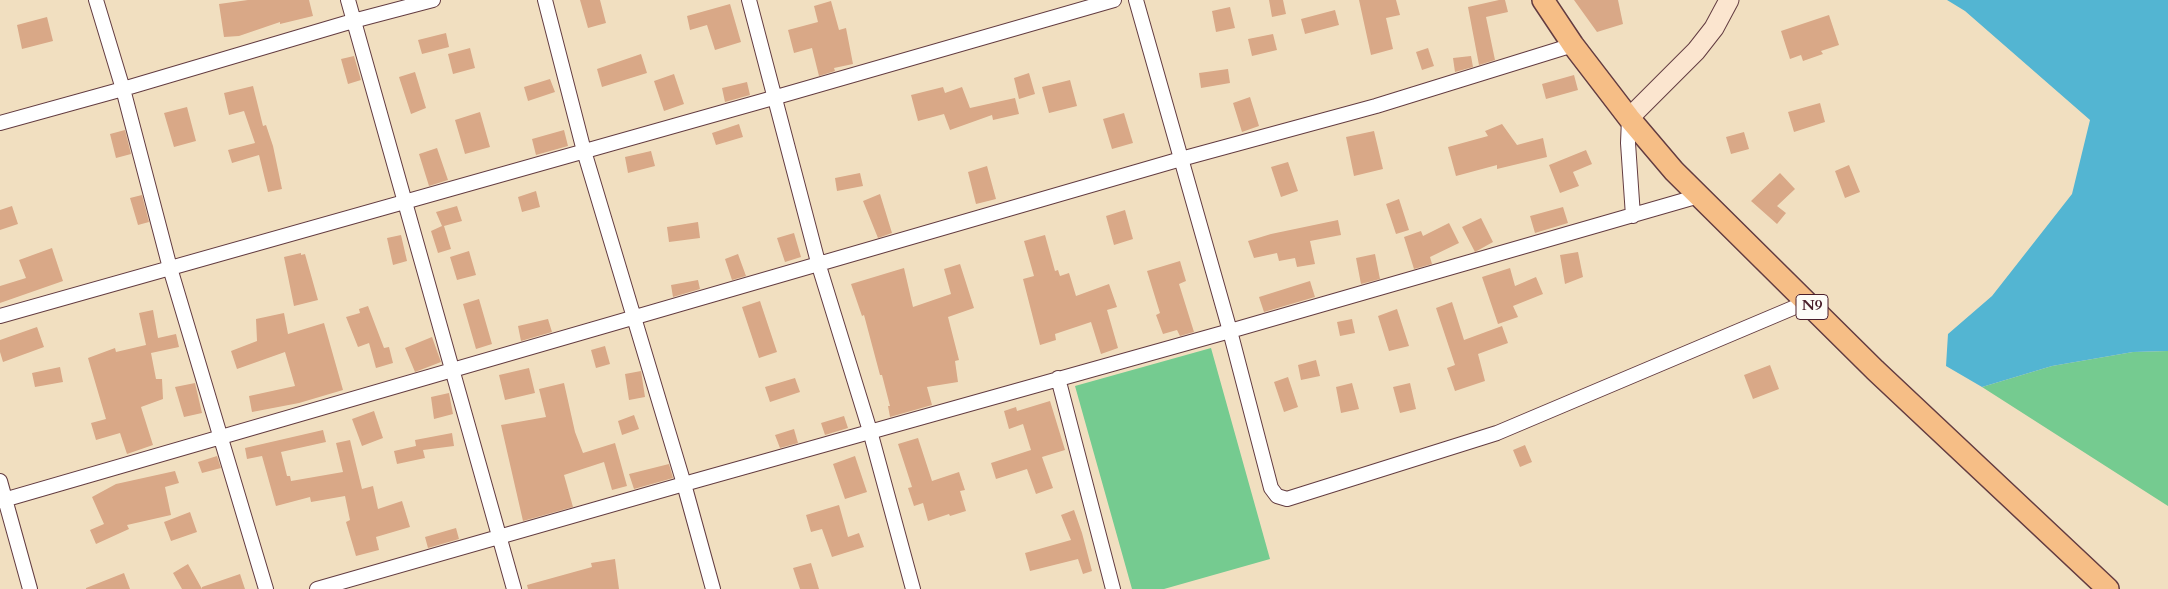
<!DOCTYPE html>
<html>
<head>
<meta charset="utf-8">
<style>
	body { margin:0 }
	canvas { display:block; background:#f1dfc0 }
</style>
</head>
<body>
<canvas width="2168" height="589"></canvas>
<script>
const ctx = document.querySelector('canvas').getContext('2d');
ctx.lineJoin = 'round';
function paint(path, color) { ctx.fillStyle = color; ctx.fill(path, 'evenodd'); }
const toPath = rows => new Path2D(rows.map(r => 'M' + r).join(''));
function strokePath(path, color, width, dash) { ctx.strokeStyle = color; ctx.lineWidth = width; ctx.lineCap = dash ? 'butt' : 'round'; ctx.setLineDash(dash || []); ctx.stroke(path); }
function write(font, color, halo, rows, align = 'center') {
  ctx.font = font + ' Cardo,serif'; ctx.lineWidth = 4.5; ctx.setLineDash([]); ctx.textBaseline = 'middle'; ctx.strokeStyle = halo; ctx.fillStyle = color; for (const [text, x, y, turn = 0] of rows) {
    ctx.save(); ctx.translate(x, y); ctx.rotate((+turn || 0) * Math.PI / 180); ctx.textAlign = isNaN(turn) ? turn : align; if (halo) ctx.strokeText(text, 0, 0); ctx.fillText(text, 0, 0); ctx.restore();
  }
}
const green = toPath([
	[1211,348,1270,559,1164,589,1132,589,1075,386],
	[2168,351,2168,506,1982,387,2052,366,2133,352]
]);
const water = toPath([
	[1947,0,2168,0,2168,351,2133,352,2052,366,1982,387,1946,366,1948,334,1992,296,2072,194,2090,120,1965,11]
]);
const building = toPath([
	[248,0,309,0,313,16,280,24,280,22,239,36,224,37,219,4],
	[580,0,600,0,606,23,588,28],
	[1269,0,1283,0,1286,14,1272,17],
	[1359,0,1396,0,1400,15,1386,18,1393,49,1371,55],
	[1499,0,1505,0,1508,12,1486,17,1495,60,1479,65,1468,7],
	[1574,0,1618,0,1623,24,1597,32],
	[831,1,839,30,846,28,853,64,834,68,835,71,819,76,812,48,794,53,788,30,818,22,814,6],
	[730,4,741,42,715,50,707,25,690,30,687,16],
	[1230,7,1235,28,1216,32,1212,11],
	[1335,10,1339,25,1305,34,1301,19],
	[1829,15,1839,45,1821,51,1823,54,1803,61,1801,55,1790,59,1781,31],
	[47,17,53,41,22,49,17,25],
	[446,33,449,47,422,54,418,40],
	[1273,34,1277,50,1252,56,1248,39],
	[470,48,475,68,453,74,448,54],
	[1428,48,1434,66,1422,70,1416,52],
	[641,54,647,73,602,87,597,69],
	[354,56,361,80,348,84,341,59],
	[1471,56,1473,67,1455,72,1453,58],
	[1228,69,1230,83,1201,88,1199,73],
	[415,72,426,108,411,114,399,77],
	[1029,73,1035,94,1019,99,1014,78],
	[674,74,684,104,664,111,654,81],
	[1574,75,1578,90,1546,99,1542,84],
	[550,79,555,92,528,101,524,87],
	[1070,80,1077,106,1049,113,1042,87],
	[747,82,750,95,725,102,722,88],
	[253,86,263,126,266,125,273,146,282,189,268,192,259,155,232,163,228,150,255,143,244,111,229,115,224,93],
	[943,87,945,93,962,87,970,108,1015,98,1019,114,993,120,992,115,950,130,944,114,918,121,911,95],
	[1250,97,1259,126,1242,132,1233,103],
	[1820,103,1825,122,1794,132,1788,112],
	[187,107,196,141,174,147,164,113],
	[480,112,490,147,465,154,455,120],
	[1124,113,1133,143,1112,149,1103,119],
	[739,124,743,137,716,145,712,133],
	[1502,124,1517,145,1543,138,1547,157,1497,169,1497,165,1456,176,1448,147,1488,136,1485,131],
	[125,130,131,154,116,158,110,134],
	[564,130,568,146,536,155,532,139],
	[1374,131,1383,169,1354,176,1346,137],
	[1744,132,1749,149,1731,154,1726,137],
	[437,148,448,180,429,186,419,154],
	[1586,150,1592,164,1573,172,1579,186,1560,193,1549,165],
	[651,151,655,166,628,173,625,157],
	[1288,162,1298,191,1281,197,1271,167],
	[1849,165,1860,192,1845,198,1835,171],
	[987,166,996,199,976,204,968,172],
	[860,173,863,186,837,191,835,178],
	[1780,173,1795,189,1777,206,1786,213,1777,224,1751,201],
	[536,191,540,207,522,212,518,197],
	[880,194,892,233,878,238,863,201],
	[142,195,149,222,138,225,130,198],
	[1399,199,1409,230,1396,234,1386,204],
	[12,206,18,224,0,230,0,210],
	[457,206,462,221,444,226,451,249,438,253,431,231,442,226,436,212],
	[1563,207,1568,223,1535,233,1530,216],
	[1125,210,1133,239,1114,245,1106,216],
	[1481,218,1493,242,1475,252,1462,227],
	[1338,220,1341,235,1310,241,1315,264,1297,267,1295,258,1279,261,1277,253,1254,258,1248,241,1271,234],
	[698,222,700,238,669,242,667,227],
	[1449,223,1459,243,1430,257,1432,264,1414,269,1404,237,1421,231,1423,236],
	[794,233,801,257,785,262,777,238],
	[401,235,407,261,393,265,387,238],
	[1045,235,1055,271,1058,270,1060,276,1069,273,1076,296,1109,284,1117,307,1107,310,1118,348,1101,354,1091,322,1055,334,1056,340,1040,345,1023,279,1034,276,1024,241],
	[52,248,63,281,0,303,0,286,26,278,19,260],
	[469,251,476,275,457,280,450,257],
	[1578,252,1583,277,1565,284,1560,255],
	[301,253,301,255,305,254,318,300,294,306,284,257],
	[738,254,746,276,732,280,725,259],
	[1375,254,1380,279,1361,284,1356,258],
	[1180,261,1186,281,1179,284,1194,332,1180,336,1177,330,1163,334,1156,315,1160,313,1147,271],
	[960,264,974,308,948,317,959,360,955,361,958,382,927,387,932,405,890,417,888,406,890,406,882,375,880,375,864,315,862,316,851,284,904,268,913,307,951,294,944,269],
	[1510,268,1515,286,1536,277,1543,294,1513,306,1518,317,1498,324,1482,277],
	[698,280,700,289,673,297,671,285],
	[1310,281,1315,297,1264,312,1259,297],
	[479,299,492,344,476,349,463,304],
	[760,301,777,352,759,358,742,307],
	[1452,302,1464,340,1502,326,1508,343,1478,354,1485,381,1455,391,1447,368,1455,365,1436,308],
	[368,306,384,348,389,347,393,363,376,368,369,343,358,347,346,317,360,313,359,309],
	[1397,309,1409,346,1389,351,1378,316],
	[153,310,158,338,176,334,179,347,151,353,156,379,162,379,163,399,141,407,153,445,127,454,120,433,96,440,91,423,106,419,88,358,115,348,116,352,146,345,139,313],
	[284,313,288,334,324,323,343,390,299,403,252,412,249,396,295,386,285,352,237,369,231,351,257,341,256,319],
	[548,319,552,332,521,341,518,326],
	[1352,319,1355,333,1340,336,1337,322],
	[37,327,44,347,3,362,0,352,0,340],
	[432,337,441,362,415,372,405,348],
	[605,346,610,364,596,368,591,350],
	[1316,360,1320,376,1301,380,1298,365],
	[1770,365,1779,389,1753,399,1744,375],
	[60,367,63,382,35,387,32,373],
	[529,368,535,393,505,400,499,375],
	[641,371,645,397,629,400,625,374],
	[1288,377,1298,407,1284,412,1274,382],
	[795,378,800,392,770,402,765,387],
	[195,383,202,413,184,417,175,387],
	[564,383,575,432,583,453,615,443,627,486,612,490,604,462,564,475,573,507,523,521,501,425,546,417,539,389],
	[1352,383,1359,409,1341,413,1336,387],
	[1410,383,1416,409,1400,413,1393,387],
	[449,393,453,414,434,419,431,397],
	[1050,401,1065,450,1042,457,1053,488,1036,494,1027,469,996,479,991,463,1031,450,1023,424,1009,429,1004,411,1016,407,1017,411],
	[374,411,383,438,362,446,352,419],
	[634,415,639,429,622,435,618,421],
	[844,416,848,428,825,435,821,423],
	[794,429,798,443,780,448,775,435],
	[323,430,326,442,281,452,287,476,290,476,291,481,343,472,336,443,350,440,362,489,373,486,378,509,402,501,410,527,376,537,379,550,356,556,346,522,350,520,345,496,311,502,310,497,276,506,262,456,247,459,245,448],
	[452,433,454,446,423,450,425,458,397,464,394,451,416,446,415,440],
	[918,438,932,481,959,472,965,490,960,491,966,511,950,516,949,514,928,521,923,503,914,506,908,488,912,487,898,444],
	[1525,445,1532,462,1520,467,1513,450],
	[217,456,221,468,202,473,198,462],
	[855,456,867,492,845,499,833,464],
	[669,464,673,478,634,489,629,474],
	[175,471,179,483,165,487,171,515,127,525,129,529,96,544,90,530,104,524,92,497,116,484],
	[839,505,848,537,859,533,864,547,832,557,822,529,811,532,806,515],
	[1074,510,1082,533,1092,571,1083,574,1078,559,1030,571,1025,553,1071,540,1061,515],
	[190,512,197,532,171,541,164,522],
	[456,528,459,539,428,548,425,537],
	[615,559,619,589,528,589,527,585,592,567,591,563],
	[811,563,819,589,800,589,793,568],
	[188,564,202,589,182,589,173,573],
	[124,573,130,589,86,589,86,588],
	[240,574,245,589,202,589,202,587]
]);
const street = toPath([
	[96,0,123,89,170,268,266,589],
	[348,0,514,589],
	[545,0,584,151,684,484,713,589],
	[749,0,819,266,870,431,913,589],
	[1136,0,1230,331,1271,488,1277,496,1287,499,1497,433,1807,302],
	[1629,118,1628,143,1633,216],
	[0,123,123,89,353,21,433,0],
	[0,316,773,98,1114,0],
	[1058,378,1113,589],
	[0,481,30,589],
	[0,501,1181,159,1376,106,1573,45],
	[317,589,684,484,1230,331,1699,196]
]);
const secondary = toPath([
	[1629,118,1696,51,1714,28,1729,0]
]);
const primary = toPath([
	[1543,0,1573,45,1629,118,1674,171,1875,370,2108,589]
]);
const shields = [
	[1812,307,32]
];
const shieldNames = [
	["N9",1812,307]
];
paint(green, '#75cb90');
paint(water, '#53b5d2');
paint(building, '#d9a887');
strokePath(street, '#633c41', 16);
strokePath(secondary, '#633c41', 21);
strokePath(primary, '#633c41', 24);
strokePath(street, '#fff', 14);
strokePath(secondary, '#fbe5cf', 19);
strokePath(primary, '#f6be86', 21);
for (const [x, y, w] of shields) { const box = new Path2D(); box.roundRect(x - w / 2, y - 12.5, w, 25, 4); ctx.fillStyle = '#fdfcf7'; ctx.fill(box); strokePath(box, '#4a1f2b', 1); }
write('bold 15px', '#4a1f2b', null, shieldNames);
</script>
</body>
</html>
